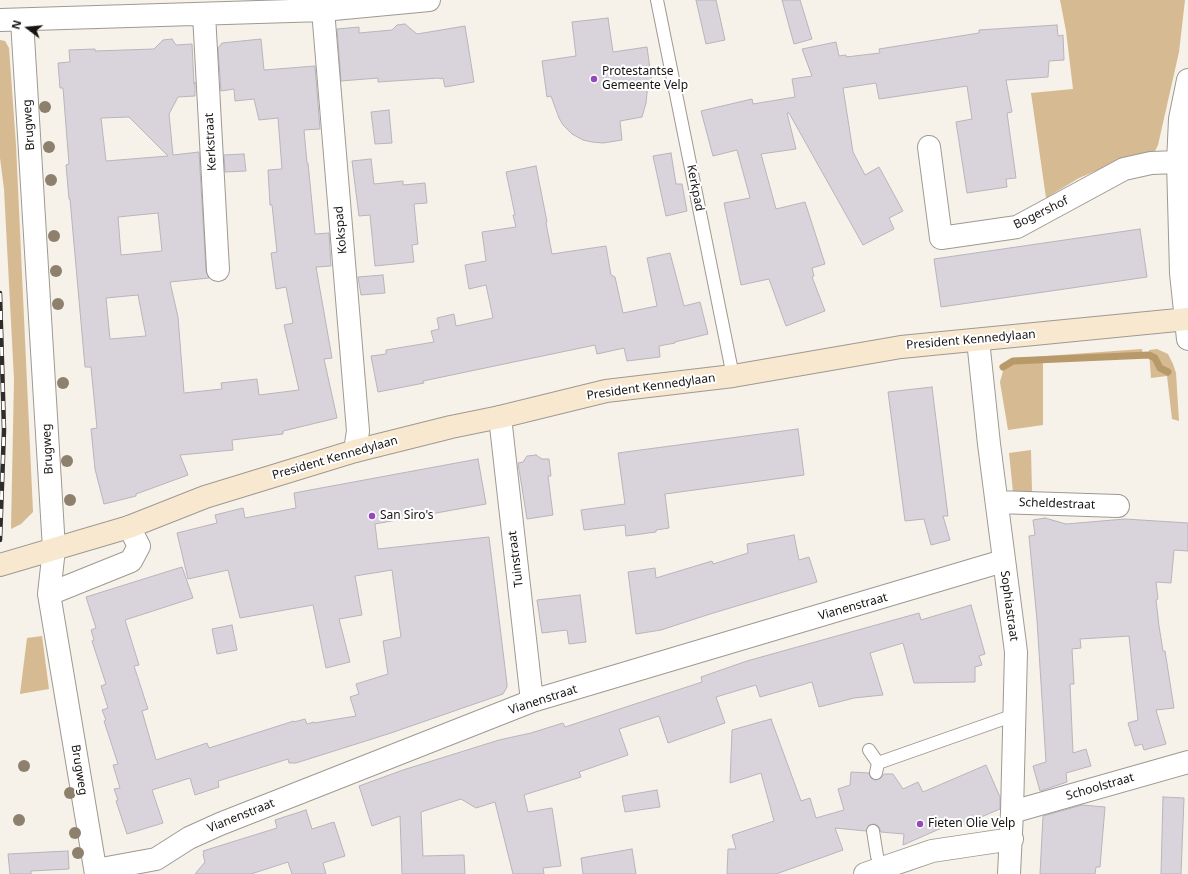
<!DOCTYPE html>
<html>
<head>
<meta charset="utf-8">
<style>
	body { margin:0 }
	#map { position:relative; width:1188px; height:874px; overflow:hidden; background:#f6f1e9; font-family:"Noto Sans",sans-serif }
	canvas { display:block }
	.north { position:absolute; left:8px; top:8px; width:40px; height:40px; -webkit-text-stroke:3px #fff; paint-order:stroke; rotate:286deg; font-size:11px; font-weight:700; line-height:16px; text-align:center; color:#171513 }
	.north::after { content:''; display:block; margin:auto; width:14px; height:18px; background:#171513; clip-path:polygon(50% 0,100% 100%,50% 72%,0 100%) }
</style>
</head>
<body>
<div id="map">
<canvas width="1188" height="874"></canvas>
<div class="north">N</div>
</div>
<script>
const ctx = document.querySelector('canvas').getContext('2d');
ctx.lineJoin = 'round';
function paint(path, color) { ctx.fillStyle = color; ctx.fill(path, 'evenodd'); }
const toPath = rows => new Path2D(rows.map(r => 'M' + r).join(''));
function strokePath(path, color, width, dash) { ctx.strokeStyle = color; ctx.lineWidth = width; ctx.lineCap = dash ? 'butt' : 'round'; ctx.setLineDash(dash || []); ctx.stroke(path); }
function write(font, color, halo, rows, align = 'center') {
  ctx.font = font + ' "Noto Sans",sans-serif'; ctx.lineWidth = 4; ctx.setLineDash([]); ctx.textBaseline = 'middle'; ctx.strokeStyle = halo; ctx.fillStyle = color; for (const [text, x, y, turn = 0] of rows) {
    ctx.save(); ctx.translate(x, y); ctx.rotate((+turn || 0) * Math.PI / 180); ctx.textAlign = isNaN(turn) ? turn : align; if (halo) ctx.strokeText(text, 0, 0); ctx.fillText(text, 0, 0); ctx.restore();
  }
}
const green = toPath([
	[1060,0,1185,0,1179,52,1158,145,1154,153,1110,165,1079,178,1046,198,1031,93,1073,89,1066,31],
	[0,40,5,41,9,48,16,145,33,512,21,524,11,529,14,379,4,189,0,158],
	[1142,349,1143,357,1043,362,1043,425,1008,430,1000,382,1003,371,1009,363,1019,358],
	[1157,349,1168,354,1173,364,1176,373,1179,421,1172,419,1167,376,1151,378,1149,350],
	[1031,450,1032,492,1013,492,1009,453],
	[42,636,49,689,20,694,27,638]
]);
const stream = toPath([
	[1003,367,1013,361,1149,355,1155,358,1160,368,1168,372]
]);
const building = toPath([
	[696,0,716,0,725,40,706,44,696,0],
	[782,0,800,0,812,39,794,44,782,0],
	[608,18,613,52,647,47,652,83,648,84,646,103,642,117,620,121,622,140,603,143,592,142,583,140,572,134,563,125,559,118,551,96,547,97,542,61,576,56,572,22,608,18],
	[405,24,417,34,465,26,474,82,445,87,443,78,440,79,439,78,378,82,378,78,341,81,337,29,359,27,359,33,392,30,397,25,405,24],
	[1057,25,1058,36,1063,35,1064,60,1049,61,1048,77,1006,80,1012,112,1007,113,1016,178,1006,179,1007,187,967,193,956,122,972,119,967,86,879,99,876,83,843,88,853,152,865,175,879,167,903,211,889,218,894,229,863,245,789,113,787,113,796,149,761,154,776,209,805,202,825,264,812,268,814,276,812,277,825,311,786,326,769,279,741,285,724,203,750,198,737,150,713,156,701,111,752,99,753,104,795,97,792,79,812,76,802,49,836,42,839,56,846,55,846,57,880,53,879,49,979,33,979,30,1057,25],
	[172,39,176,45,192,44,194,84,195,82,195,96,178,97,169,114,173,155,199,152,206,271,209,278,170,282,178,317,184,393,222,389,221,383,257,379,259,395,299,390,284,325,293,323,286,287,276,289,271,253,277,252,272,205,270,205,268,170,282,169,278,118,259,120,254,99,235,101,234,89,221,91,218,48,222,43,261,39,264,70,315,66,320,129,304,130,307,163,308,163,315,234,329,233,331,266,316,267,332,358,324,359,337,418,283,431,283,434,232,440,233,450,180,455,188,475,136,494,136,496,104,504,95,469,91,429,97,428,91,367,85,367,70,199,69,199,66,165,69,164,63,88,60,88,58,63,70,62,69,50,95,49,95,51,154,49,163,40,172,39],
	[129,117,168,156,106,161,101,118,129,117],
	[158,213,162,251,121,255,118,217,158,213],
	[138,295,146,336,110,339,106,298,138,295],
	[389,110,392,143,375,144,371,112,389,110],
	[671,153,676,184,682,184,687,211,666,216,653,156,671,153],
	[244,154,246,171,225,172,224,155,244,154],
	[371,159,374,184,403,181,403,185,425,183,427,203,414,204,418,244,412,245,414,262,375,266,370,215,359,216,352,161,371,159],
	[536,166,547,222,546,223,552,254,606,246,611,275,615,277,623,313,657,306,647,258,670,253,684,306,700,302,708,334,675,342,675,343,659,346,660,357,627,361,624,348,597,354,595,345,423,381,424,383,378,392,371,356,386,354,386,350,434,342,431,331,439,329,437,318,454,314,456,326,493,318,486,285,469,289,465,265,486,261,482,232,516,227,513,215,515,215,506,172,536,166],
	[1140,229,1147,277,941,307,934,259,1140,229],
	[383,275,385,293,361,295,358,277,383,275],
	[932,387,948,516,943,516,950,540,931,545,924,519,905,521,888,392,932,387],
	[798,429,804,475,665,494,669,528,656,530,656,532,626,536,625,525,584,530,581,510,625,504,618,453,798,429],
	[536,455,542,459,549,459,551,476,548,476,553,515,527,519,518,463,523,462,527,456,536,455],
	[478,459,486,504,375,524,378,549,489,537,507,684,507,687,503,694,391,733,296,763,289,763,288,759,218,781,219,787,195,795,190,778,152,790,163,823,127,834,116,801,118,800,114,789,120,788,113,765,118,764,104,721,106,720,102,710,108,708,101,686,106,684,92,641,94,640,91,630,96,628,86,597,182,567,193,598,125,620,139,665,134,666,148,709,142,711,156,760,207,743,209,748,294,721,294,722,305,719,307,724,314,722,314,723,356,716,350,697,359,694,356,684,388,674,383,641,401,637,392,570,355,576,362,615,339,619,350,662,326,668,313,605,240,618,228,570,188,579,177,533,217,523,215,515,243,508,245,518,296,508,294,493,478,459],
	[1045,518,1066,524,1125,519,1188,523,1188,551,1174,550,1171,583,1156,582,1158,599,1156,600,1159,626,1163,651,1165,651,1174,708,1156,710,1166,744,1144,750,1142,744,1135,746,1128,723,1138,720,1129,636,1080,639,1081,648,1072,649,1074,684,1070,684,1073,753,1086,749,1091,766,1066,773,1067,782,1040,791,1033,766,1046,762,1037,620,1029,536,1035,535,1033,520,1045,518],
	[794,535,799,560,809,557,817,582,710,614,661,630,636,634,628,572,655,568,656,578,712,561,713,564,748,553,747,544,794,535],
	[580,595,586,642,569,644,567,630,542,633,537,600,580,595],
	[971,605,985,654,979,656,982,665,975,667,975,682,914,683,903,643,870,653,883,695,854,698,819,707,812,682,760,697,756,685,716,697,725,723,668,743,659,716,619,729,628,755,579,772,581,777,524,795,528,812,552,808,561,866,543,868,544,874,513,874,495,802,476,808,461,799,421,812,423,856,464,855,465,874,402,874,400,816,372,826,359,786,403,770,499,740,531,733,563,723,565,727,702,682,701,677,747,661,919,613,921,620,971,605],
	[232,625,237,650,217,654,212,629,232,625],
	[771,719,801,801,810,798,816,818,844,810,838,789,850,785,851,772,869,773,871,778,875,780,881,778,884,774,893,774,903,789,918,782,923,792,986,765,1000,797,1000,809,955,828,953,823,903,845,904,834,881,832,879,827,875,824,869,825,866,831,835,828,843,850,776,874,727,874,728,849,736,849,732,835,774,821,761,773,730,783,732,730,771,719],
	[657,790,660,807,625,812,622,796,657,790],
	[1163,797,1184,798,1181,874,1161,874,1163,797],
	[1082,805,1105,807,1100,867,1096,867,1095,874,1040,874,1043,816,1082,805],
	[306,810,312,829,334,822,345,856,323,863,326,874,292,874,288,862,251,874,195,874,205,862,203,854,204,853,203,851,277,828,275,820,306,810],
	[632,849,636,874,583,874,581,858,632,849],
	[68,851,69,869,31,871,31,874,10,874,8,854,68,851]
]);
const lane = toPath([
	[657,0,733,376],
	[869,750,878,763],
	[876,773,878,763,1006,718,1015,716],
	[873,831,877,856,882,868]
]);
const street = toPath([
	[323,10,358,431,355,451],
	[204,14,218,270],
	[0,20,323,10,429,0],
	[22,20,54,549,49,594,96,874],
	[1188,80,1180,119,1178,162,1181,273,1188,339],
	[929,147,941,238,1017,227,1124,169,1151,163,1178,162],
	[978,340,989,444,1016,652,1012,812,1009,874],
	[500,417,532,701],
	[997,502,1118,506],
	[49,594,131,561,139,546,129,527],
	[1012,812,1188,762],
	[96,870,156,859,189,838,220,824,532,701,1003,561],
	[865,874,932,851,1012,839]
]);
const secondary = toPath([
	[0,565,129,527,205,497,355,451,451,427,500,417,606,391,733,376,901,347,1188,319]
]);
const rail = toPath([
	[0,293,4,430,0,540]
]);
const trees = [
	[45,107],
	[49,147],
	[51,180],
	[54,236],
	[56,271],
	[58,304],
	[63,383],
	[67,461],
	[70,500],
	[24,766],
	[70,793],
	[19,820],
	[75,833],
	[78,853]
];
const markers = [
	[594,79,4,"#9548ba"],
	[372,516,4,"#9548ba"],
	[920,824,4,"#9548ba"]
];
const poiNames = [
	["Protestantse",602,72],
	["Gemeente Velp",602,86],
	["San Siro's",380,516],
	["Fieten Olie Velp",928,824]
];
const streetNames = [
	["Brugweg",29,125,-94],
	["Kerkstraat",211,142,-93],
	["Kerkpad",695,188,79],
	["Bogershof",1041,213,-26],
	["Kokspad",341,230,-95],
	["President Kennedylaan",971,340,-5],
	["President Kennedylaan",651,387,-8],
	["Brugweg",48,449,-93],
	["President Kennedylaan",335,458,-16],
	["Scheldestraat",1057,504,2],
	["Tuinstraat",516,559,-97],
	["Sophiastraat",1009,606,82],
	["Vianenstraat",853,607,-16],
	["Vianenstraat",543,700,-18],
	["Brugweg",79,770,81],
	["Schoolstraat",1100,787,-16],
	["Vianenstraat",241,816,-22]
];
paint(green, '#d6ba91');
strokePath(stream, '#b89969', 7);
paint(building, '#d9d4dc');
strokePath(building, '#b8b4bb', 1);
strokePath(lane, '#9e9992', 14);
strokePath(street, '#9e9992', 24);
strokePath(secondary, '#9e9992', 24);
strokePath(lane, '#fff', 12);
strokePath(street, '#fff', 22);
strokePath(secondary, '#f8e8cf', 22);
strokePath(rail, '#2f2d2a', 4.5);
strokePath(rail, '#fff', 3, [9]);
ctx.fillStyle = '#8d816d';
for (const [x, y] of trees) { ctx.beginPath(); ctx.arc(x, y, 6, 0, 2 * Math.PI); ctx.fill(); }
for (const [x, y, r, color] of markers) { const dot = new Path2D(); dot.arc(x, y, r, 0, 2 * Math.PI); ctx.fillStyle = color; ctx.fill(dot); strokePath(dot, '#fff', 1.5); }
write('12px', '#171513', '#fff', poiNames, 'left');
write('12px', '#171513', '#fff', streetNames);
</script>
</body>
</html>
